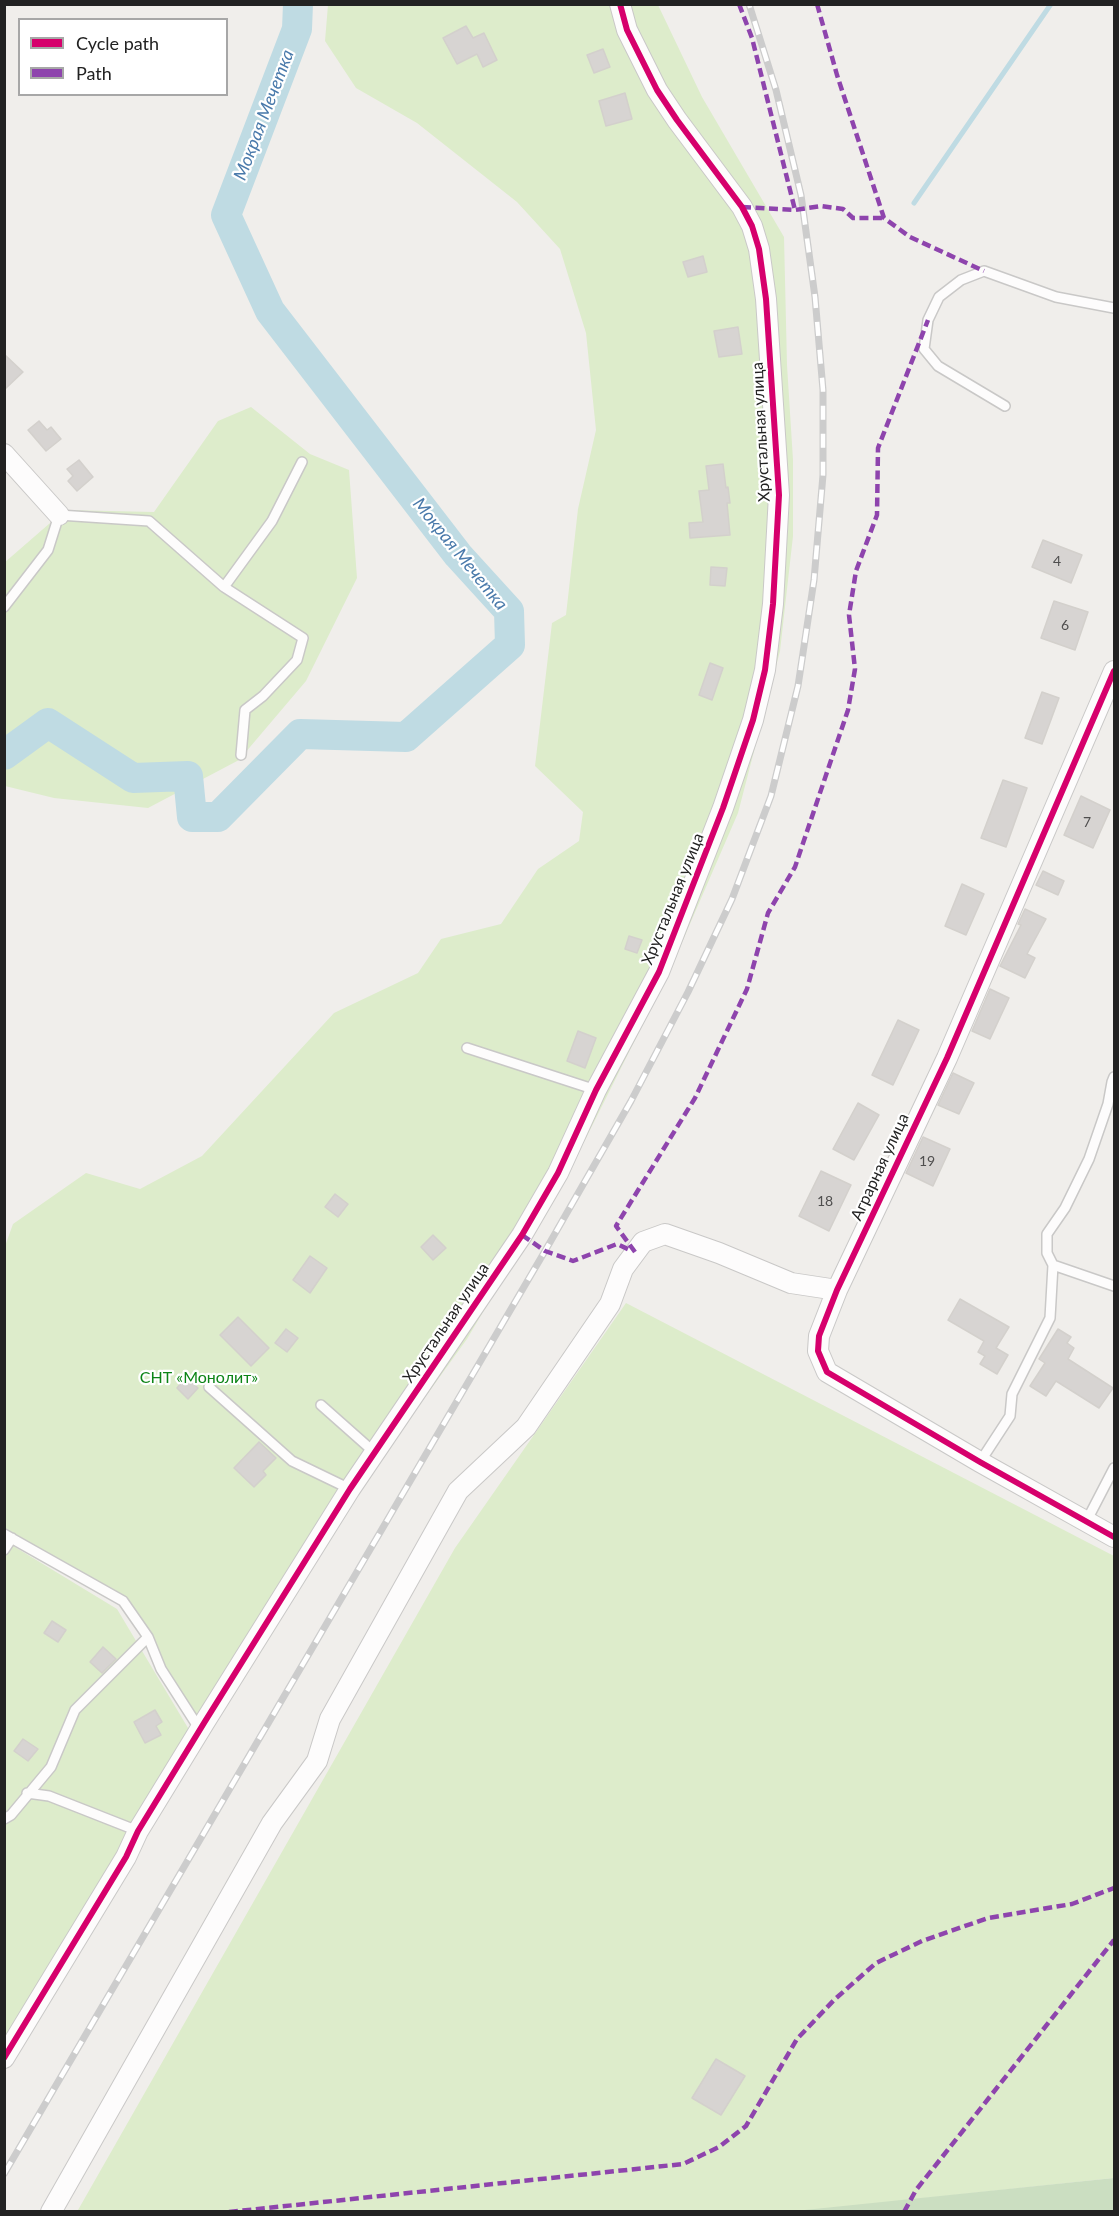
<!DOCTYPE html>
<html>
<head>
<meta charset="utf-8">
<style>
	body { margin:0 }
	#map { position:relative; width:1119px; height:2216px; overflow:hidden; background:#f0eeeb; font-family:Lato,sans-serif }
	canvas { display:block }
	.frame { position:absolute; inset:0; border:6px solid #222; pointer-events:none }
	.legend { position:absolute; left:18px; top:18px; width:210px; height:78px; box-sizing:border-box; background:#fff; border:2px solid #a7a7a7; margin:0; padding:8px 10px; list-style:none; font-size:18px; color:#222 }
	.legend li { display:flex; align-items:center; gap:12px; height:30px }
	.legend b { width:30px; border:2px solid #a7a7a7 }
</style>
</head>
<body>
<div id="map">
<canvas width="1119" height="2216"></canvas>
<div class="frame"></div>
<ul class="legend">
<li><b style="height:8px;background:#d6006c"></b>Cycle path</li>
<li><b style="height:8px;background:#8e44ad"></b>Path</li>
</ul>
</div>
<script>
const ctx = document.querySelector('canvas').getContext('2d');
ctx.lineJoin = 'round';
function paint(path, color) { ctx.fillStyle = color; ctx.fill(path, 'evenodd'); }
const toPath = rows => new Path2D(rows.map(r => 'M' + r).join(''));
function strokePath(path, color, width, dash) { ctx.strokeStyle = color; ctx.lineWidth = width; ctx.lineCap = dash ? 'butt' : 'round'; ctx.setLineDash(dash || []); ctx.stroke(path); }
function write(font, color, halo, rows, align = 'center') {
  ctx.font = font + ' Lato,sans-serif'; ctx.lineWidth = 4.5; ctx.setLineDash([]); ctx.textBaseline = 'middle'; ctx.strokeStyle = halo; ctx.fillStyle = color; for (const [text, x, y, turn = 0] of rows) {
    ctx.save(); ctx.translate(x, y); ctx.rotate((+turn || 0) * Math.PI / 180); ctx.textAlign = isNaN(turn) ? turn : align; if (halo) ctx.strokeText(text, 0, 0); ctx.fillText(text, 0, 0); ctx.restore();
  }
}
const grass = toPath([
	[328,5,658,5,702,97,784,237,787,365,793,460,793,536,780,651,738,813,670,970,585,1140,467,1339,361,1486,213,1715,195,1716,126,1599,5,1529,4,1249,13,1224,86,1173,140,1189,202,1156,334,1013,418,973,441,939,501,924,538,869,579,841,583,812,535,766,552,623,566,615,578,509,596,430,586,333,560,249,517,202,417,123,356,88,325,41],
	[251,407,310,454,349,470,357,578,306,681,239,760,148,808,54,798,5,786,4,563,65,510,154,512,218,421],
	[626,1303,1114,1556,1114,2178,795,2212,82,2212,78,2210,455,1548],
	[5,1541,117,1609,191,1733,5,2046]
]);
const forest = toPath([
	[1114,2178,1114,2211,795,2211]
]);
const stream = toPath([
	[914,203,1051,4]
]);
const river = toPath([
	[4,755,48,723,133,778,188,776,192,817,218,817,300,734,406,737,510,645,509,611,458,555,270,311,226,215,297,29,298,4]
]);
const building = toPath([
	[466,26,473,38,484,33,497,60,483,67,477,54,457,64,443,38,466,26],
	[603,49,610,67,594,73,587,55,603,49],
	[625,93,632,119,606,126,599,101,625,93],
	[703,256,707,272,688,277,683,262,703,256],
	[738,327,742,354,719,357,714,331,738,327],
	[4,354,23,372,4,390,4,354],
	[39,421,47,430,51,427,61,439,46,451,28,430,39,421],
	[79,460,93,477,77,491,68,481,73,476,67,469,79,460],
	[723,464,726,488,728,487,730,503,727,503,730,535,690,538,689,523,703,522,699,491,709,490,706,466,723,464],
	[1043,540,1082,555,1071,583,1032,567,1043,540],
	[711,567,727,568,725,586,710,585,711,567],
	[1054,601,1088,612,1075,650,1041,638,1054,601],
	[710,663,723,668,712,700,699,695,710,663],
	[1042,692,1059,698,1042,744,1025,738,1042,692],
	[1003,780,1027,788,1006,847,981,838,1003,780],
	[1081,796,1110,810,1093,848,1064,835,1081,796],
	[1043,871,1064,881,1058,895,1036,885,1043,871],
	[962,884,984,894,966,935,945,926,962,884],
	[1025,909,1046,919,1027,954,1035,958,1025,978,1000,966,1021,925,1018,924,1025,909],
	[629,936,642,940,637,953,625,949,629,936],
	[990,989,1009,998,990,1039,972,1031,990,989],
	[898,1020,919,1030,893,1085,872,1075,898,1020],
	[578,1031,596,1038,585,1068,567,1061,578,1031],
	[953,1073,974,1083,959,1114,938,1105,953,1073],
	[858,1103,879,1115,854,1160,833,1149,858,1103],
	[923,1137,950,1149,933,1186,906,1173,923,1137],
	[821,1171,851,1185,829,1231,799,1216,821,1171],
	[335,1194,348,1204,338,1217,325,1207,335,1194],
	[433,1235,446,1248,433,1260,421,1247,433,1235],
	[310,1256,327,1268,310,1293,293,1280,310,1256],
	[960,1299,1009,1327,996,1348,1008,1355,997,1374,980,1364,985,1356,978,1352,984,1341,948,1320,960,1299],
	[238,1317,269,1348,251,1366,220,1335,238,1317],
	[286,1329,298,1338,287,1352,275,1343,286,1329],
	[1058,1329,1071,1337,1067,1343,1074,1348,1068,1359,1113,1388,1099,1408,1056,1381,1046,1396,1030,1386,1045,1363,1039,1359,1058,1329],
	[186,1377,198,1388,188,1399,177,1388,186,1377],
	[259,1442,276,1458,263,1471,266,1475,254,1487,234,1468,259,1442],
	[52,1621,66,1630,58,1642,44,1633,52,1621],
	[103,1647,116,1659,102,1673,90,1662,103,1647],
	[155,1710,162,1722,156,1726,161,1735,145,1743,134,1722,155,1710],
	[23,1739,38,1749,28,1761,14,1751,23,1739],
	[716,2059,745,2076,721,2115,692,2098,716,2059]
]);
const service = toPath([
	[1005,406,938,366,924,349,928,320,939,297,961,280,984,271,1056,297,1114,308],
	[224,587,303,638,297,660,263,696,245,710,241,755],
	[4,607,48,550,59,515,149,521,224,587,272,521,302,462],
	[467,1048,596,1090],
	[1114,1077,1112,1082,1108,1104,1089,1159,1065,1208,1047,1234,1047,1253,1053,1265,1114,1286],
	[209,1387,292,1461,350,1489],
	[321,1405,374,1452],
	[980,1462,1010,1416,1012,1394,1050,1318,1053,1265],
	[1086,1522,1114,1468],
	[4,1534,123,1601,148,1637,161,1669,195,1722,204,1723],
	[4,1550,12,1538],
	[27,1793,49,1796,138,1831],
	[4,1819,11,1815,51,1767,75,1710,148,1637]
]);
const minor = toPath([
	[4,454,59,515],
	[1114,671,947,1058,837,1290,819,1336,818,1351,827,1372,980,1462,1114,1537],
	[4,2058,126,1857,138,1831,204,1723,350,1489,522,1235,558,1173,596,1090,659,972,723,808,753,720,765,670,773,604,779,495,766,299,759,249,752,226,742,207,677,120,657,90,627,30,620,4],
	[51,2212,272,1823,317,1761,330,1719,458,1491,526,1427,610,1304,623,1269,643,1242,665,1234,719,1253,791,1283,837,1290]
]);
const rail = toPath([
	[4,2174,545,1251,631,1101,688,992,732,899,771,796,798,686,814,580,823,475,823,390,815,297,801,195,776,90,749,4]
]);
const quiet = toPath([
	[739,4,752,38,795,210],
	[817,4,837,75,884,218,910,237,984,271],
	[742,207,795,210,821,206,843,209,853,218,884,218],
	[522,1235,545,1251,573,1261,617,1244,632,1251],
	[635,1252,616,1226,695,1098,747,989,768,913,795,867,848,710,855,669,849,615,856,571,877,515,878,448,928,320],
	[229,2212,683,2164,719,2147,746,2126,797,2039,834,2000,876,1963,922,1941,988,1918,1072,1904,1114,1888],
	[904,2212,916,2190,1114,1940]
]);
const cycleway = toPath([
	[1114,671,947,1058,837,1290,819,1336,818,1351,827,1372,980,1462,1114,1537],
	[4,2058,126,1857,138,1831,204,1723,350,1489,522,1235,558,1173,596,1090,659,972,723,808,753,720,765,670,773,604,779,495,766,299,759,249,752,226,742,207,677,120,657,90,627,30,620,4]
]);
const numberNames = [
	["4",1057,561],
	["6",1065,625],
	["7",1087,822],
	["19",927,1161],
	["18",825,1201]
];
const streetNames = [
	["Хрустальная улица",761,432,-93],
	["Хрустальная улица",673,899,-68],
	["Аграрная улица",880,1167,-65],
	["Хрустальная улица",446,1323,-56]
];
const parkNames = [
	["СНТ «Монолит»",199,1378]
];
const waterNames = [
	["Мокрая Мечетка",264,115,-69],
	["Мокрая Мечетка",460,554,51]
];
paint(grass, '#ddeccb');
paint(forest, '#cbdec1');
strokePath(stream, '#bfdbe3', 5);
strokePath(river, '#bfdbe3', 30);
paint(building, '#d7d4d2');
strokePath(building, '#d3d0cc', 1.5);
strokePath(service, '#c9c8c7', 12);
strokePath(minor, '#c9c8c7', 22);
strokePath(service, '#fdfcfc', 9);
strokePath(minor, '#fdfcfc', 20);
strokePath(rail, '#ccc', 7);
strokePath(rail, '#fff', 4.5, [14]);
strokePath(quiet, '#8e44ad', 4.5, [9, 4.5]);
strokePath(cycleway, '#d6006c', 6);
write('14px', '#4f4e4e', null, numberNames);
write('16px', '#222', '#fff', streetNames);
write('16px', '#0c8416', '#fff', parkNames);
write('italic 18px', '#4a7aab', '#fff', waterNames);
</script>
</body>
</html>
